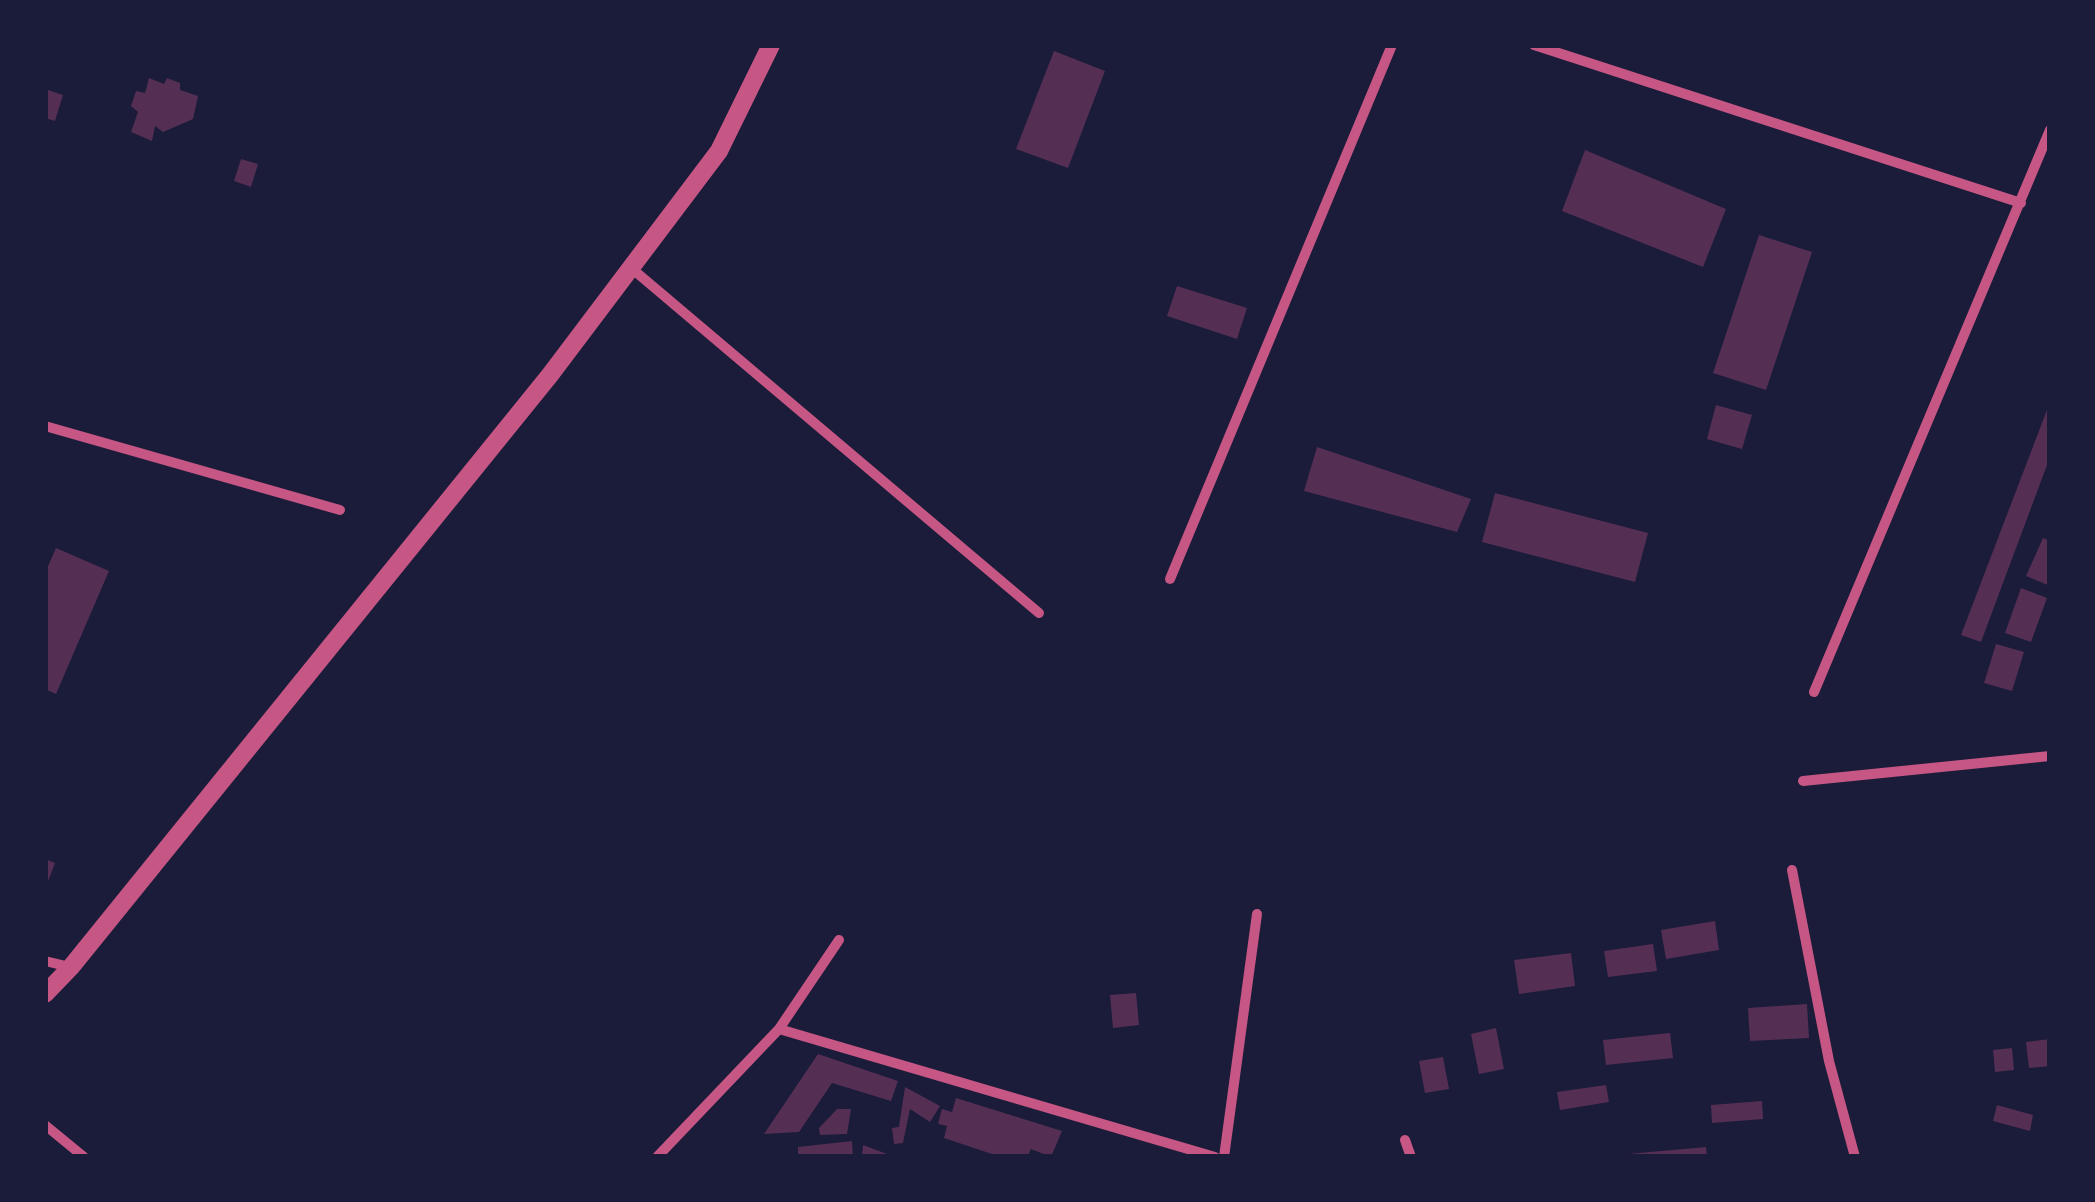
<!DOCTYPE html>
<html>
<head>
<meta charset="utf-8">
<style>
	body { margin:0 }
	#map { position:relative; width:2095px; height:1202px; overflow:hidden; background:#1b1b3a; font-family:"Titillium Web",sans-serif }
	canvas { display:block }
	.frame { position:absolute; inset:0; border:48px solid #1b1b3a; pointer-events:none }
</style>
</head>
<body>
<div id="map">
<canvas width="2095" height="1202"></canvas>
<div class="frame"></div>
</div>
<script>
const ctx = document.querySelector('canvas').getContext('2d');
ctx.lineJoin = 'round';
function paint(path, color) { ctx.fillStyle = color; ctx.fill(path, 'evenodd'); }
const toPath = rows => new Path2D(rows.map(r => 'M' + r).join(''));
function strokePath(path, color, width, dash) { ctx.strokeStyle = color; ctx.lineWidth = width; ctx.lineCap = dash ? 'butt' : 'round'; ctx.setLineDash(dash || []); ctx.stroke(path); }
const building = toPath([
	[1054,51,1105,71,1068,168,1016,149],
	[149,78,164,84,167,78,180,83,180,90,198,96,193,119,163,132,155,126,152,141,131,132,138,112,131,106,136,91,145,93],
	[45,89,63,95,55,121,45,118],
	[1585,150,1726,209,1703,267,1562,211],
	[241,159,258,164,251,187,234,181],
	[1759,235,1812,252,1766,390,1713,373],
	[1177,286,1247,308,1237,339,1167,316],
	[2050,402,2050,457,1981,642,1961,635],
	[1716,405,1752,415,1742,449,1707,439],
	[1317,447,1471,499,1457,532,1304,491],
	[1495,493,1648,533,1635,582,1482,542],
	[2043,538,2050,541,2050,586,2026,576],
	[56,548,109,571,56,694,45,689,45,573],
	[2021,588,2047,598,2031,642,2005,633],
	[1996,644,2024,652,2012,691,1984,683],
	[45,859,55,863,45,889],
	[1715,921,1719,950,1666,959,1661,930],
	[1653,944,1657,971,1608,977,1604,951],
	[1571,953,1575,986,1519,994,1514,960],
	[1136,993,1139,1025,1113,1028,1110,995],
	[1807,1004,1809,1038,1750,1041,1748,1008],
	[1496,1028,1504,1069,1479,1074,1471,1034],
	[1670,1033,1673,1058,1606,1065,1603,1040],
	[2050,1039,2050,1066,2029,1068,2026,1042],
	[2012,1048,2014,1070,1995,1072,1993,1050],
	[818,1054,898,1081,891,1101,832,1083,799,1132,764,1134],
	[1443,1057,1449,1089,1425,1093,1419,1061],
	[1606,1085,1609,1102,1560,1110,1557,1092],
	[905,1087,940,1106,930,1122,910,1109,903,1143,894,1144,892,1128,899,1127],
	[956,1098,1062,1131,1051,1157,1031,1149,1027,1157,1001,1157,944,1138,947,1126,938,1124,942,1109,952,1112],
	[1762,1101,1763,1119,1712,1123,1711,1105],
	[1997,1105,2033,1115,2030,1131,1993,1121],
	[837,1109,851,1109,847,1134,820,1135,819,1128],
	[852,1141,853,1157,798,1157,798,1147],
	[863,1145,887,1154,886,1157,862,1157],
	[1706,1147,1707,1157,1628,1157,1628,1154]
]);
const minor = toPath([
	[1534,45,2021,203],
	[630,267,1039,613],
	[45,426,340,510],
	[1170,579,1392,45],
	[1814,692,2050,130],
	[1803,781,2050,756],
	[1792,870,1829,1061,1855,1157],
	[45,961,70,967],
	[779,1029,1215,1157],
	[45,1125,84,1157],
	[1405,1140,1411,1157],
	[657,1157,779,1029,839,940],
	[1224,1157,1257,914]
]);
const tertiary = toPath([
	[45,994,71,967,550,375,719,151,771,45]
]);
paint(building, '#542f53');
strokePath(minor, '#c65784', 10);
strokePath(tertiary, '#c65784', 18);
</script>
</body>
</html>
